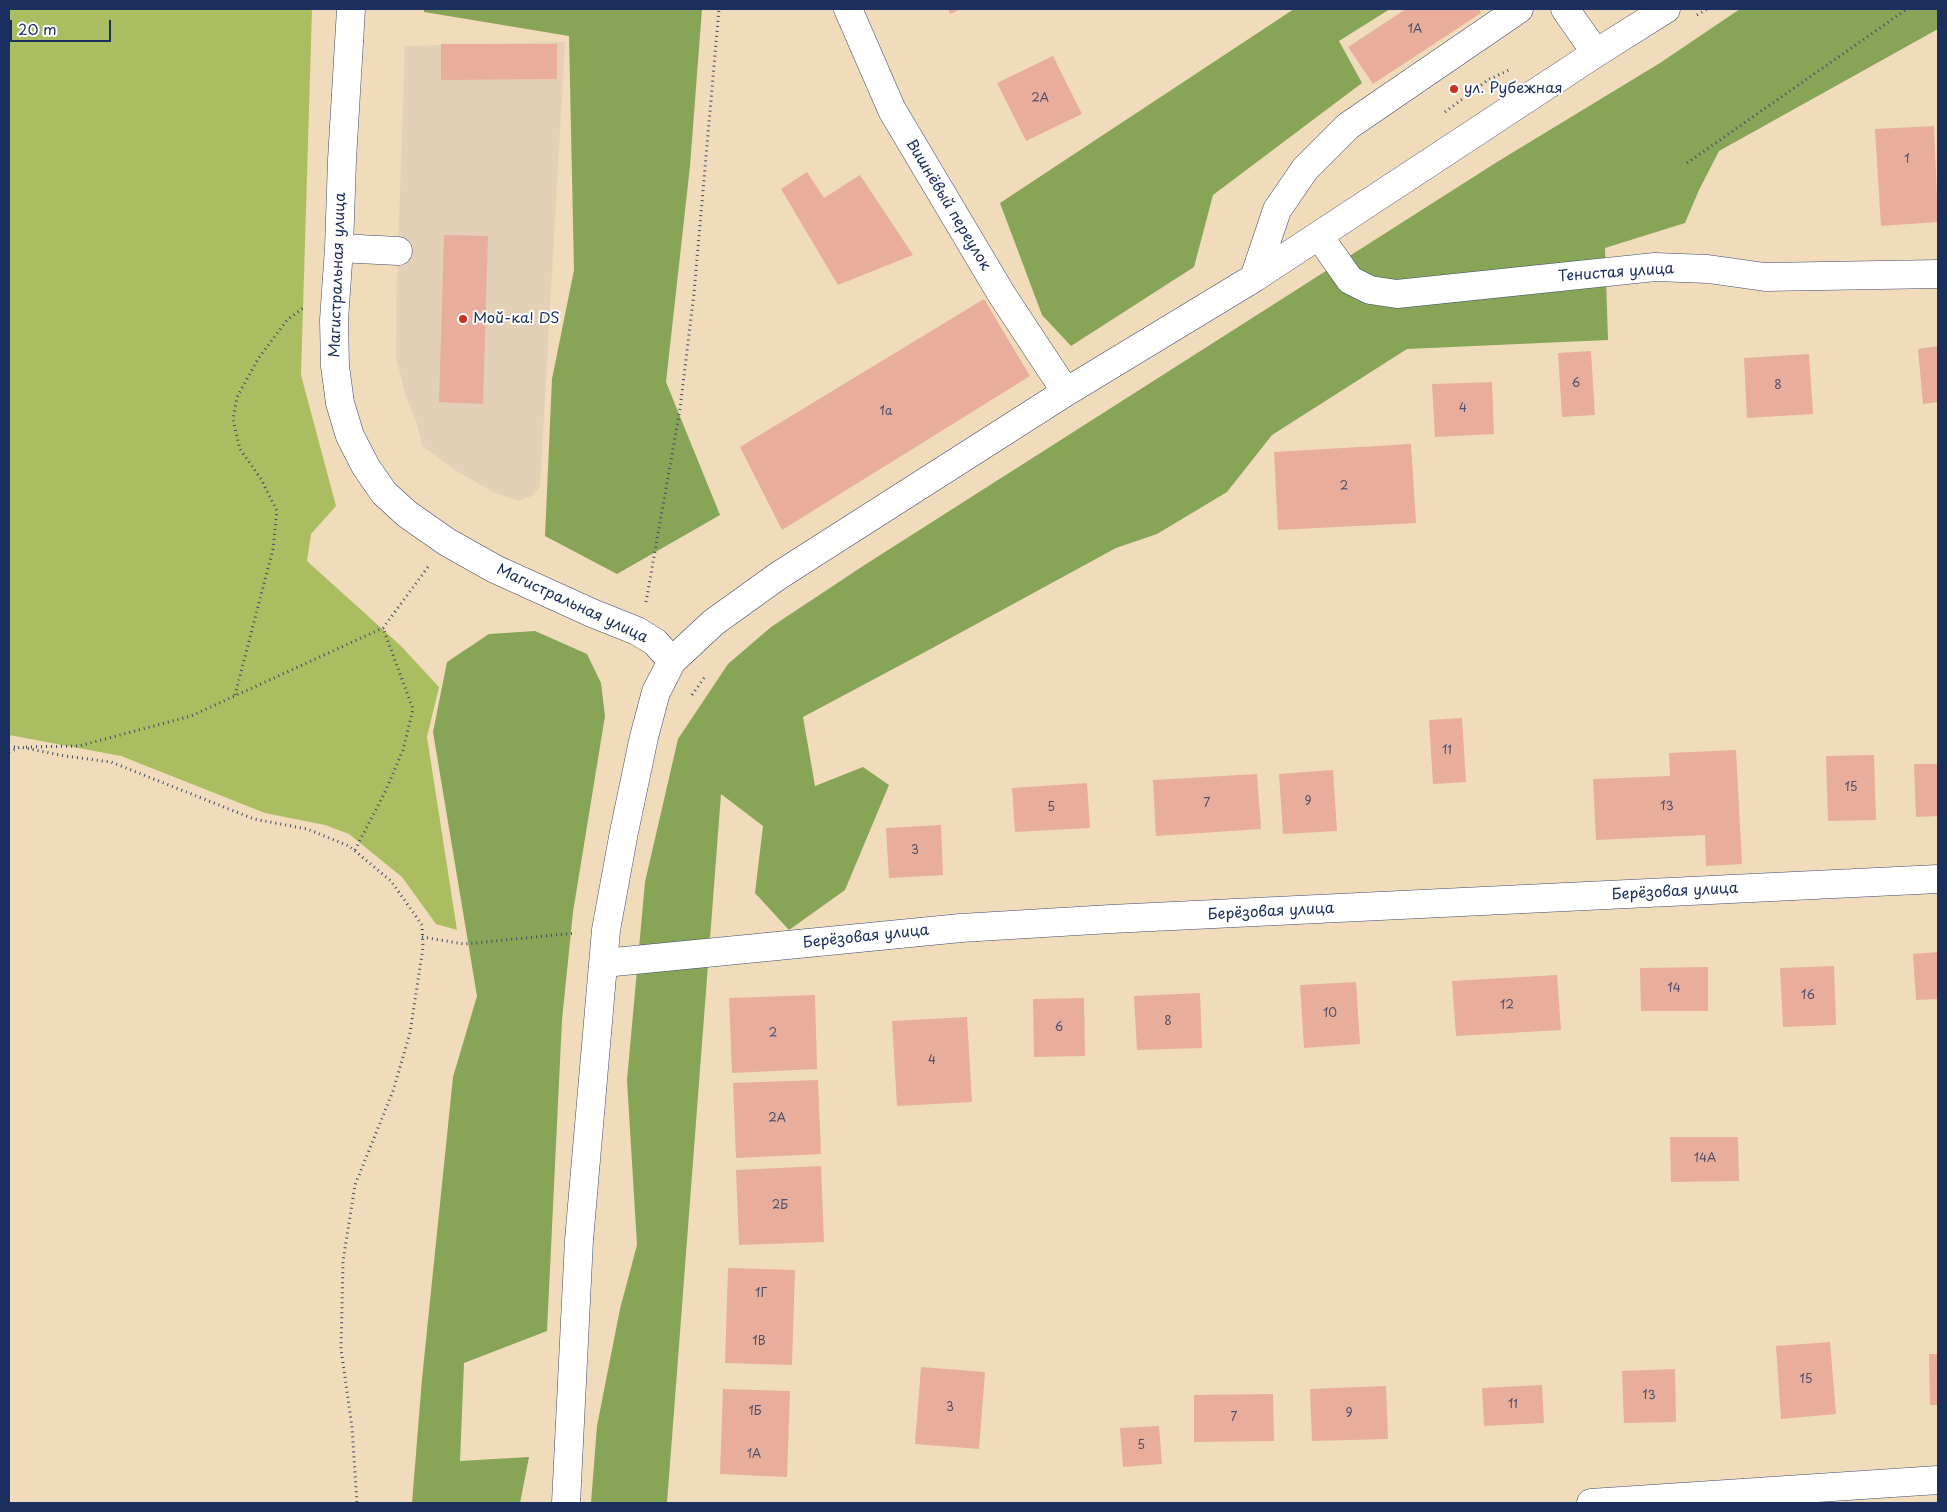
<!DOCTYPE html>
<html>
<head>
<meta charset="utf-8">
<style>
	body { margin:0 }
	#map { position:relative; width:1947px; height:1512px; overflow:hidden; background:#f0dcbb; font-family:"Playpen Sans",sans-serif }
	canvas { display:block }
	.frame { position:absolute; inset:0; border:10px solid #1b2f5e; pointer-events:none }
	.scale { position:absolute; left:10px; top:20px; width:101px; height:22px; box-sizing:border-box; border:2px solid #1b2f5e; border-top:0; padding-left:6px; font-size:15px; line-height:18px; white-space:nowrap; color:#1b2f5e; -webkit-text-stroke:4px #fff; paint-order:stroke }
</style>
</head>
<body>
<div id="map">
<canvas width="1947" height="1512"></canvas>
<div class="frame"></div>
<div class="scale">20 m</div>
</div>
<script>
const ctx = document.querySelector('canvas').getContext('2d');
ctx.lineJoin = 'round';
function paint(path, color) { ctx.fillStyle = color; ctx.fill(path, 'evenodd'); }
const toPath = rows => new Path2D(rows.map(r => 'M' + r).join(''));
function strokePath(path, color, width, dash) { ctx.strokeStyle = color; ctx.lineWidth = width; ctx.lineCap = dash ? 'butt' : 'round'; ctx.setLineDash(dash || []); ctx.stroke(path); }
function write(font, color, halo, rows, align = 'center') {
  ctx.font = font + ' "Playpen Sans",sans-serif'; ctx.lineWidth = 4; ctx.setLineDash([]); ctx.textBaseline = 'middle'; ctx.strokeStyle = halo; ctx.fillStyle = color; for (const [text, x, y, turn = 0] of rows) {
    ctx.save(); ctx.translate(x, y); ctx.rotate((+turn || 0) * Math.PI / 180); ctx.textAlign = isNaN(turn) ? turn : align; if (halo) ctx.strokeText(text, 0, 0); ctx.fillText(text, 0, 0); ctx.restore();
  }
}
const built = toPath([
	[565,42,540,487,532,496,518,501,493,492,455,470,426,449,422,445,417,424,405,394,399,369,396,359,397,278,405,46]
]);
const green = toPath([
	[9,9,312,9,301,375,336,506,311,534,307,561,400,645,439,687,427,737,457,930,436,924,402,877,349,834,325,825,265,813,121,756,9,735]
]);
const forest = toPath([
	[424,9,702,9,690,166,666,382,720,515,617,574,545,536,552,379,574,270,569,36,424,12],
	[1294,9,1390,9,1339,41,1362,83,1213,195,1194,267,1071,346,1042,315,1000,203],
	[1740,9,1938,9,1938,29,1719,151,1699,190,1685,223,1605,248,1608,340,1407,349,1272,435,1227,492,1157,534,1116,548,925,652,803,717,815,786,863,767,889,785,845,890,789,930,755,893,763,826,721,794,667,1503,591,1503,597,1426,620,1309,637,1245,627,1080,645,882,678,739,728,664,771,627,863,566,1497,162,1660,63],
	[535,631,587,654,601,683,605,716,573,912,562,1020,547,1331,464,1363,460,1461,529,1457,520,1503,412,1503,422,1379,453,1077,477,996,433,732,447,662,489,634]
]);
const building = toPath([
	[948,9,961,9,950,14],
	[1406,9,1479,9,1481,13,1373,84,1348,47],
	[441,44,557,44,557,79,441,80],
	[1053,56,1082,114,1026,141,997,83],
	[1934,126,1938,222,1881,226,1875,129],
	[807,172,824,198,860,175,913,255,838,285,781,189],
	[444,235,488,236,483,404,439,402],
	[984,299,1030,376,782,530,740,447],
	[1938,346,1938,402,1923,404,1918,349],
	[1591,351,1595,415,1562,417,1558,353],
	[1809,354,1813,414,1747,418,1744,358],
	[1492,382,1494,434,1435,437,1432,384],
	[1411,444,1416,523,1278,530,1274,452],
	[1462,718,1466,782,1433,784,1429,720],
	[1736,750,1742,864,1706,866,1705,835,1596,840,1593,779,1670,776,1669,753],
	[1874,755,1876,820,1828,821,1826,756],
	[1914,764,1938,764,1938,816,1916,817],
	[1333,770,1337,831,1283,834,1279,774],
	[1257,774,1261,829,1156,836,1153,780],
	[1087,783,1090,828,1015,832,1012,788],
	[941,825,943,875,889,878,886,828],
	[1938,952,1938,999,1916,1000,1913,954],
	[1834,966,1836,1025,1783,1027,1780,968],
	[1708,967,1708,1011,1641,1011,1640,968],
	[1557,975,1561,1030,1456,1036,1452,981],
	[1356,982,1360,1044,1304,1048,1300,985],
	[1200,993,1202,1048,1137,1050,1134,996],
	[815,995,817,1069,732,1073,729,998],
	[1084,998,1085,1056,1034,1057,1033,999],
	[967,1017,972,1102,897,1106,892,1021],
	[818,1080,821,1154,736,1158,733,1083],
	[1670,1137,1738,1137,1739,1181,1671,1182],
	[821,1166,824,1242,739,1245,736,1170],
	[728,1268,795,1270,792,1365,725,1363],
	[1830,1342,1836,1414,1781,1419,1776,1346],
	[1929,1354,1938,1354,1938,1405,1930,1405],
	[921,1367,985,1372,979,1449,915,1444],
	[1675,1369,1676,1422,1624,1423,1622,1371],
	[1542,1385,1544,1423,1484,1426,1482,1388],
	[1386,1386,1388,1439,1312,1441,1310,1389],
	[723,1389,790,1391,787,1477,720,1474],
	[1273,1394,1274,1441,1194,1442,1194,1395],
	[1159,1426,1162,1464,1123,1467,1120,1428]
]);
const path = toPath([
	[1697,15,1707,9],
	[1445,112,1488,80,1511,69],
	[1687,163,1907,9],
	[646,602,680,409,694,293,719,9],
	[235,695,273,549,277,511,261,479,240,449,233,420,237,397,258,359,287,320,303,308],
	[692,695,706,675],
	[9,747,17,747],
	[26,747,79,746,191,716,383,628,428,567],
	[9,752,20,747,65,756,111,762,254,819,307,829,349,846,391,881,422,925,423,947,410,1033,393,1091,355,1185,343,1261,341,1349,352,1427,357,1503],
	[355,850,386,790,403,750,413,709,383,628],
	[422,937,464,944,576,933]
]);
const minor = toPath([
	[351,9,342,160,339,248,334,320,335,366,340,403,350,436,366,467,384,493,407,514,447,542,495,569,592,613,637,631,655,642,672,661],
	[848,9,892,110,1002,295,1066,392],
	[1565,9,1596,53],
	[1319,236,1350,280,1370,290,1397,294,1655,267,1708,269,1765,277,1938,274],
	[339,248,398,251],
	[1254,278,1277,210,1305,169,1348,126,1519,9],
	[604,963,961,928,1111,919,1938,879],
	[566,1503,579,1240,606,930,624,832,644,737,656,692,672,661,714,622,778,576,1066,392,1254,278,1596,53,1666,9],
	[1591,1503,1938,1480]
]);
const markers = [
	[1454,89,5,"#c8321e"],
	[463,319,5,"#c8321e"]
];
const numberNames = [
	["1А",1415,30],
	["2А",1040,99],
	["1",1907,160],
	["6",1576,384],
	["8",1778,386],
	["4",1463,409],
	["1а",886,412],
	["2",1344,487],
	["11",1447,751],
	["15",1851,788],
	["9",1308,802],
	["7",1207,804],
	["13",1667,807],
	["5",1051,808],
	["3",915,851],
	["14",1674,989],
	["16",1808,996],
	["12",1507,1006],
	["10",1330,1014],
	["8",1168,1022],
	["6",1059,1028],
	["2",773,1034],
	["4",932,1061],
	["2А",777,1119],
	["14А",1705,1159],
	["2Б",780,1206],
	["1Г",761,1294],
	["1В",759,1342],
	["15",1806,1380],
	["13",1649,1396],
	["11",1513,1405],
	["3",950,1408],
	["1Б",755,1412],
	["9",1349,1414],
	["7",1234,1418],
	["5",1141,1446],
	["1А",754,1455]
];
const poiNames = [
	["ул. Рубежная",1464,89],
	["Мой-ка! DS",473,319]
];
const streetNames = [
	["Вишнёвый переулок",948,205,59],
	["Тенистая улица",1616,273,-4],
	["Магистральная улица",338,275,-88],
	["Магистральная улица",572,604,25],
	["Берёзовая улица",1675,892,-3],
	["Берёзовая улица",1271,912,-3],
	["Берёзовая улица",866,937,-6]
];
paint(built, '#e4d0b6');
paint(green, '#abbd61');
paint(forest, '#88a457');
paint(building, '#e8ae9b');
strokePath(minor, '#3b496c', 29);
strokePath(path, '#3b496c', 3, [1, 4]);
strokePath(minor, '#fff', 28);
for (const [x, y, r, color] of markers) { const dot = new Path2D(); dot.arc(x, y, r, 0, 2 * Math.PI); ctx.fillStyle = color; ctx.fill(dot); strokePath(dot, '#fff', 2); }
write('12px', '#4e4f6d', null, numberNames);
write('15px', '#1b2f5e', '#fff', poiNames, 'left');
write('15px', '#1b2f5e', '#fff', streetNames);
</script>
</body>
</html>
